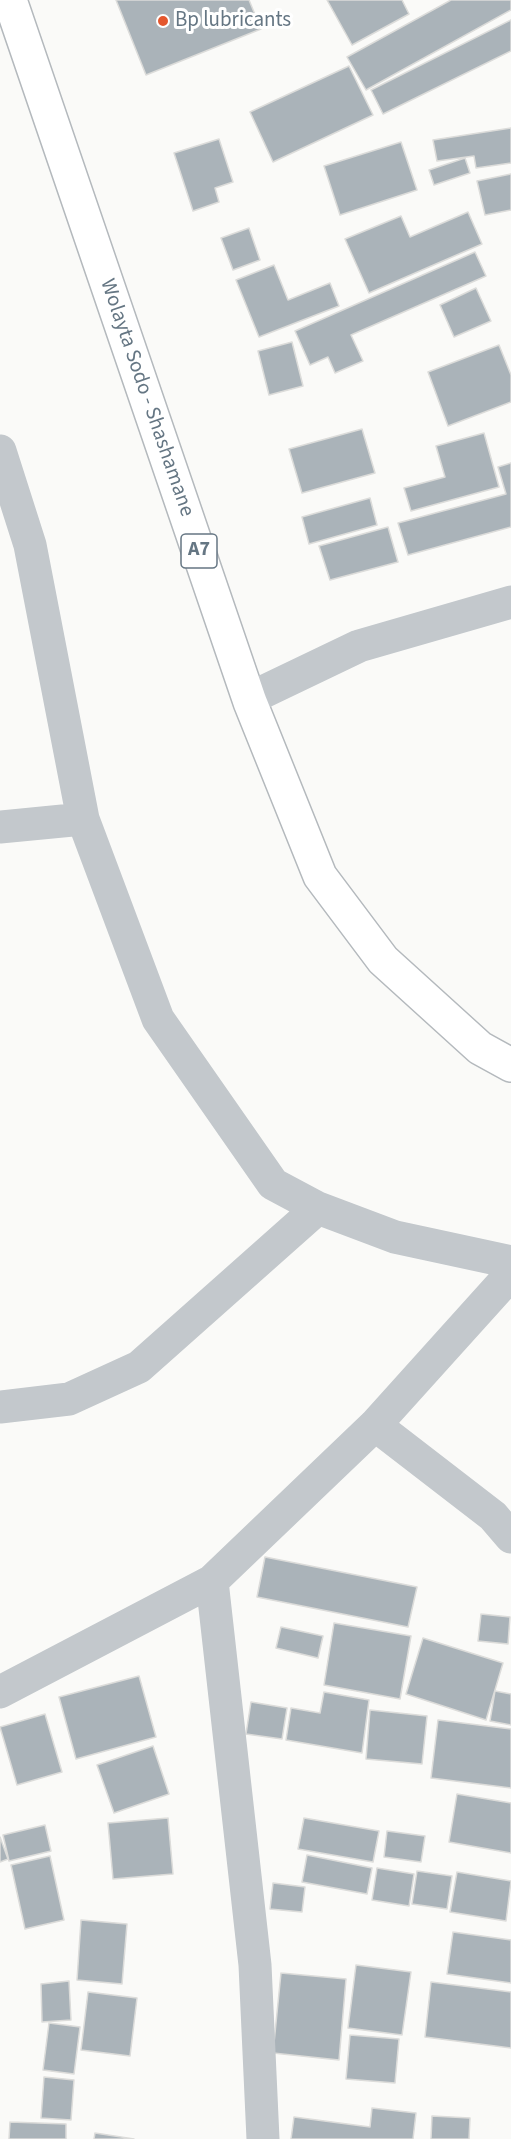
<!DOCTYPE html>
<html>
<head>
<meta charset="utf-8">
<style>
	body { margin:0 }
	canvas { display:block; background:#fafaf8 }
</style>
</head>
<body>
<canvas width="511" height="2139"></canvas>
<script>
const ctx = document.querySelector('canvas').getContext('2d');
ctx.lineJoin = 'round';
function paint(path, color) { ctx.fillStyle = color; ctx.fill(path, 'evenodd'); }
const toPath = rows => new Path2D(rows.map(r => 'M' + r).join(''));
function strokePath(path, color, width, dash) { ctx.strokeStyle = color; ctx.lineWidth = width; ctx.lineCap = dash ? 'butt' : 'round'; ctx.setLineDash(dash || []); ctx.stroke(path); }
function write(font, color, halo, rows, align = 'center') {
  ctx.font = font + ' "Source Sans 3",sans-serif'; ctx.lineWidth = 6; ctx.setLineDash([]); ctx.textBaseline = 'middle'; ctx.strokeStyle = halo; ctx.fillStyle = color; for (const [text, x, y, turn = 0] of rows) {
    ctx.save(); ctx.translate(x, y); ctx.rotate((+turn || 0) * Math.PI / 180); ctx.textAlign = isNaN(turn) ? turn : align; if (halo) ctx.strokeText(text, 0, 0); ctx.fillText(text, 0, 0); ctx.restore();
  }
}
const building = toPath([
	[116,0,249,0,261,29,146,75,116,0],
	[327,0,402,0,409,14,352,45,327,0],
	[451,0,511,0,511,10,366,90,347,57,451,0],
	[511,20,511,51,383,114,371,90,511,20],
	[349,66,373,115,273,162,250,112,349,66],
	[511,128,511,163,476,168,474,156,437,161,433,140,511,128],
	[219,139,233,182,215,188,219,202,193,211,174,153,219,139],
	[401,142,417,190,340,215,324,166,401,142],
	[465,158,470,173,434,185,429,170,465,158],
	[511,174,511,210,485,215,477,181,511,174],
	[468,212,482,244,369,293,345,239,401,216,410,237,468,212],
	[249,228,260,260,233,270,221,238,249,228],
	[475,252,486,276,351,335,363,361,335,373,328,357,310,365,295,331,475,252],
	[274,265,288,300,330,283,339,306,259,337,236,280,274,265],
	[476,288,491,321,454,337,440,305,476,288],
	[292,342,303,386,269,395,258,351,292,342],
	[499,345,511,375,511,402,448,426,428,372,499,345],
	[362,429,375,473,302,493,289,449,362,429],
	[484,433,499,487,411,511,404,488,445,477,436,446,484,433],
	[511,463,511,527,408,555,398,523,506,494,498,467,511,463],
	[370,498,377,525,309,544,302,517,370,498],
	[388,527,398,562,330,580,319,546,388,527],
	[265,1557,417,1587,408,1627,257,1597,265,1557],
	[481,1614,510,1617,508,1644,478,1641,481,1614],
	[334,1623,411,1636,400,1699,324,1685,334,1623],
	[281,1627,323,1636,318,1658,276,1648,281,1627],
	[423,1638,503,1663,486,1720,406,1694,423,1638],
	[139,1676,156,1737,76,1759,59,1697,139,1676],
	[495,1691,511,1694,511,1725,490,1721,495,1691],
	[324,1692,369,1700,362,1753,286,1740,291,1708,320,1713,324,1692],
	[251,1702,287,1708,282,1739,246,1734,251,1702],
	[370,1710,427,1716,422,1764,366,1759,370,1710],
	[45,1714,62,1772,17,1785,0,1727,45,1714],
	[438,1720,511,1729,511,1788,431,1778,438,1720],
	[153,1746,169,1794,114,1813,97,1765,153,1746],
	[457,1794,511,1803,511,1853,449,1842,457,1794],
	[168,1818,173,1874,113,1879,108,1823,168,1818],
	[304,1818,379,1831,373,1862,298,1849,304,1818],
	[45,1825,51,1851,9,1861,3,1835,45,1825],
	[387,1831,425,1836,421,1862,384,1857,387,1831],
	[0,1837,8,1859,0,1862,0,1837],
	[307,1855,372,1868,367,1894,302,1882,307,1855],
	[50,1856,64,1920,25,1929,11,1865,50,1856],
	[377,1868,414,1874,409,1906,372,1900,377,1868],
	[417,1871,452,1876,447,1909,412,1904,417,1871],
	[457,1872,511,1881,506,1921,450,1912,457,1872],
	[273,1883,305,1887,302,1912,270,1909,273,1883],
	[81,1920,127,1924,122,1984,77,1980,81,1920],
	[453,1932,511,1940,511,1983,447,1974,453,1932],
	[356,1965,411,1972,402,2035,348,2028,356,1965],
	[281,1973,346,1979,339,2060,273,2053,281,1973],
	[69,1981,71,2020,42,2022,41,1984,69,1981],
	[431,1982,511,1992,511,2048,425,2037,431,1982],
	[88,1992,137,1998,130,2056,81,2050,88,1992],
	[49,2023,80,2027,74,2074,43,2070,49,2023],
	[350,2035,399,2039,395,2083,346,2079,350,2035],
	[44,2077,74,2080,71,2120,41,2118,44,2077],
	[372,2108,416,2113,413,2139,291,2139,294,2117,370,2127,372,2108],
	[432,2116,470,2118,469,2139,431,2139,432,2116],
	[10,2122,66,2124,66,2139,9,2139,10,2122],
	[95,2133,134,2139,94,2139,95,2133]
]);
const minor = toPath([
	[0,451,30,545,83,819,158,1019,273,1184,318,1208,395,1237,511,1262],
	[250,702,263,692,359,646,511,602],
	[0,827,83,819],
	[0,1407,69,1399,139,1367,318,1208],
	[375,1425,493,1516,511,1537],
	[212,1581,255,1965,263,2139],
	[0,1692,212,1581,375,1425,511,1274]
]);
const highway = toPath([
	[10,0,250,702,320,876,383,960,480,1048,511,1065]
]);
const markers = [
	[163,21,6,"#e4572e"]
];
const shields = [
	[199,551,36]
];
const shieldNames = [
	["A7",199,551]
];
const poiNames = [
	["Bp lubricants",175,21]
];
const streetNames = [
	["Wolayta Sodo - Shashamane",146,398,71]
];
paint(building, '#aab3b9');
strokePath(building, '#dcdcda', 1.5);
strokePath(highway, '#b4b9bd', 36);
strokePath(minor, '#c3c8cc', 33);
strokePath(highway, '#fff', 33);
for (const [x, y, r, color] of markers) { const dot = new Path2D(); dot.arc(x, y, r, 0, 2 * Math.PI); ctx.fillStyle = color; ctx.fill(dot); strokePath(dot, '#fff', 2); }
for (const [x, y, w] of shields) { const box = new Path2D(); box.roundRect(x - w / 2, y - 17, w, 34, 4.5); ctx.fillStyle = '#fff'; ctx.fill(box); strokePath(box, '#657683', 1.5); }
write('bold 20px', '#657683', null, shieldNames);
write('21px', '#657683', '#fff', poiNames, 'left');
write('21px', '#657683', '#fff', streetNames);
</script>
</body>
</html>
